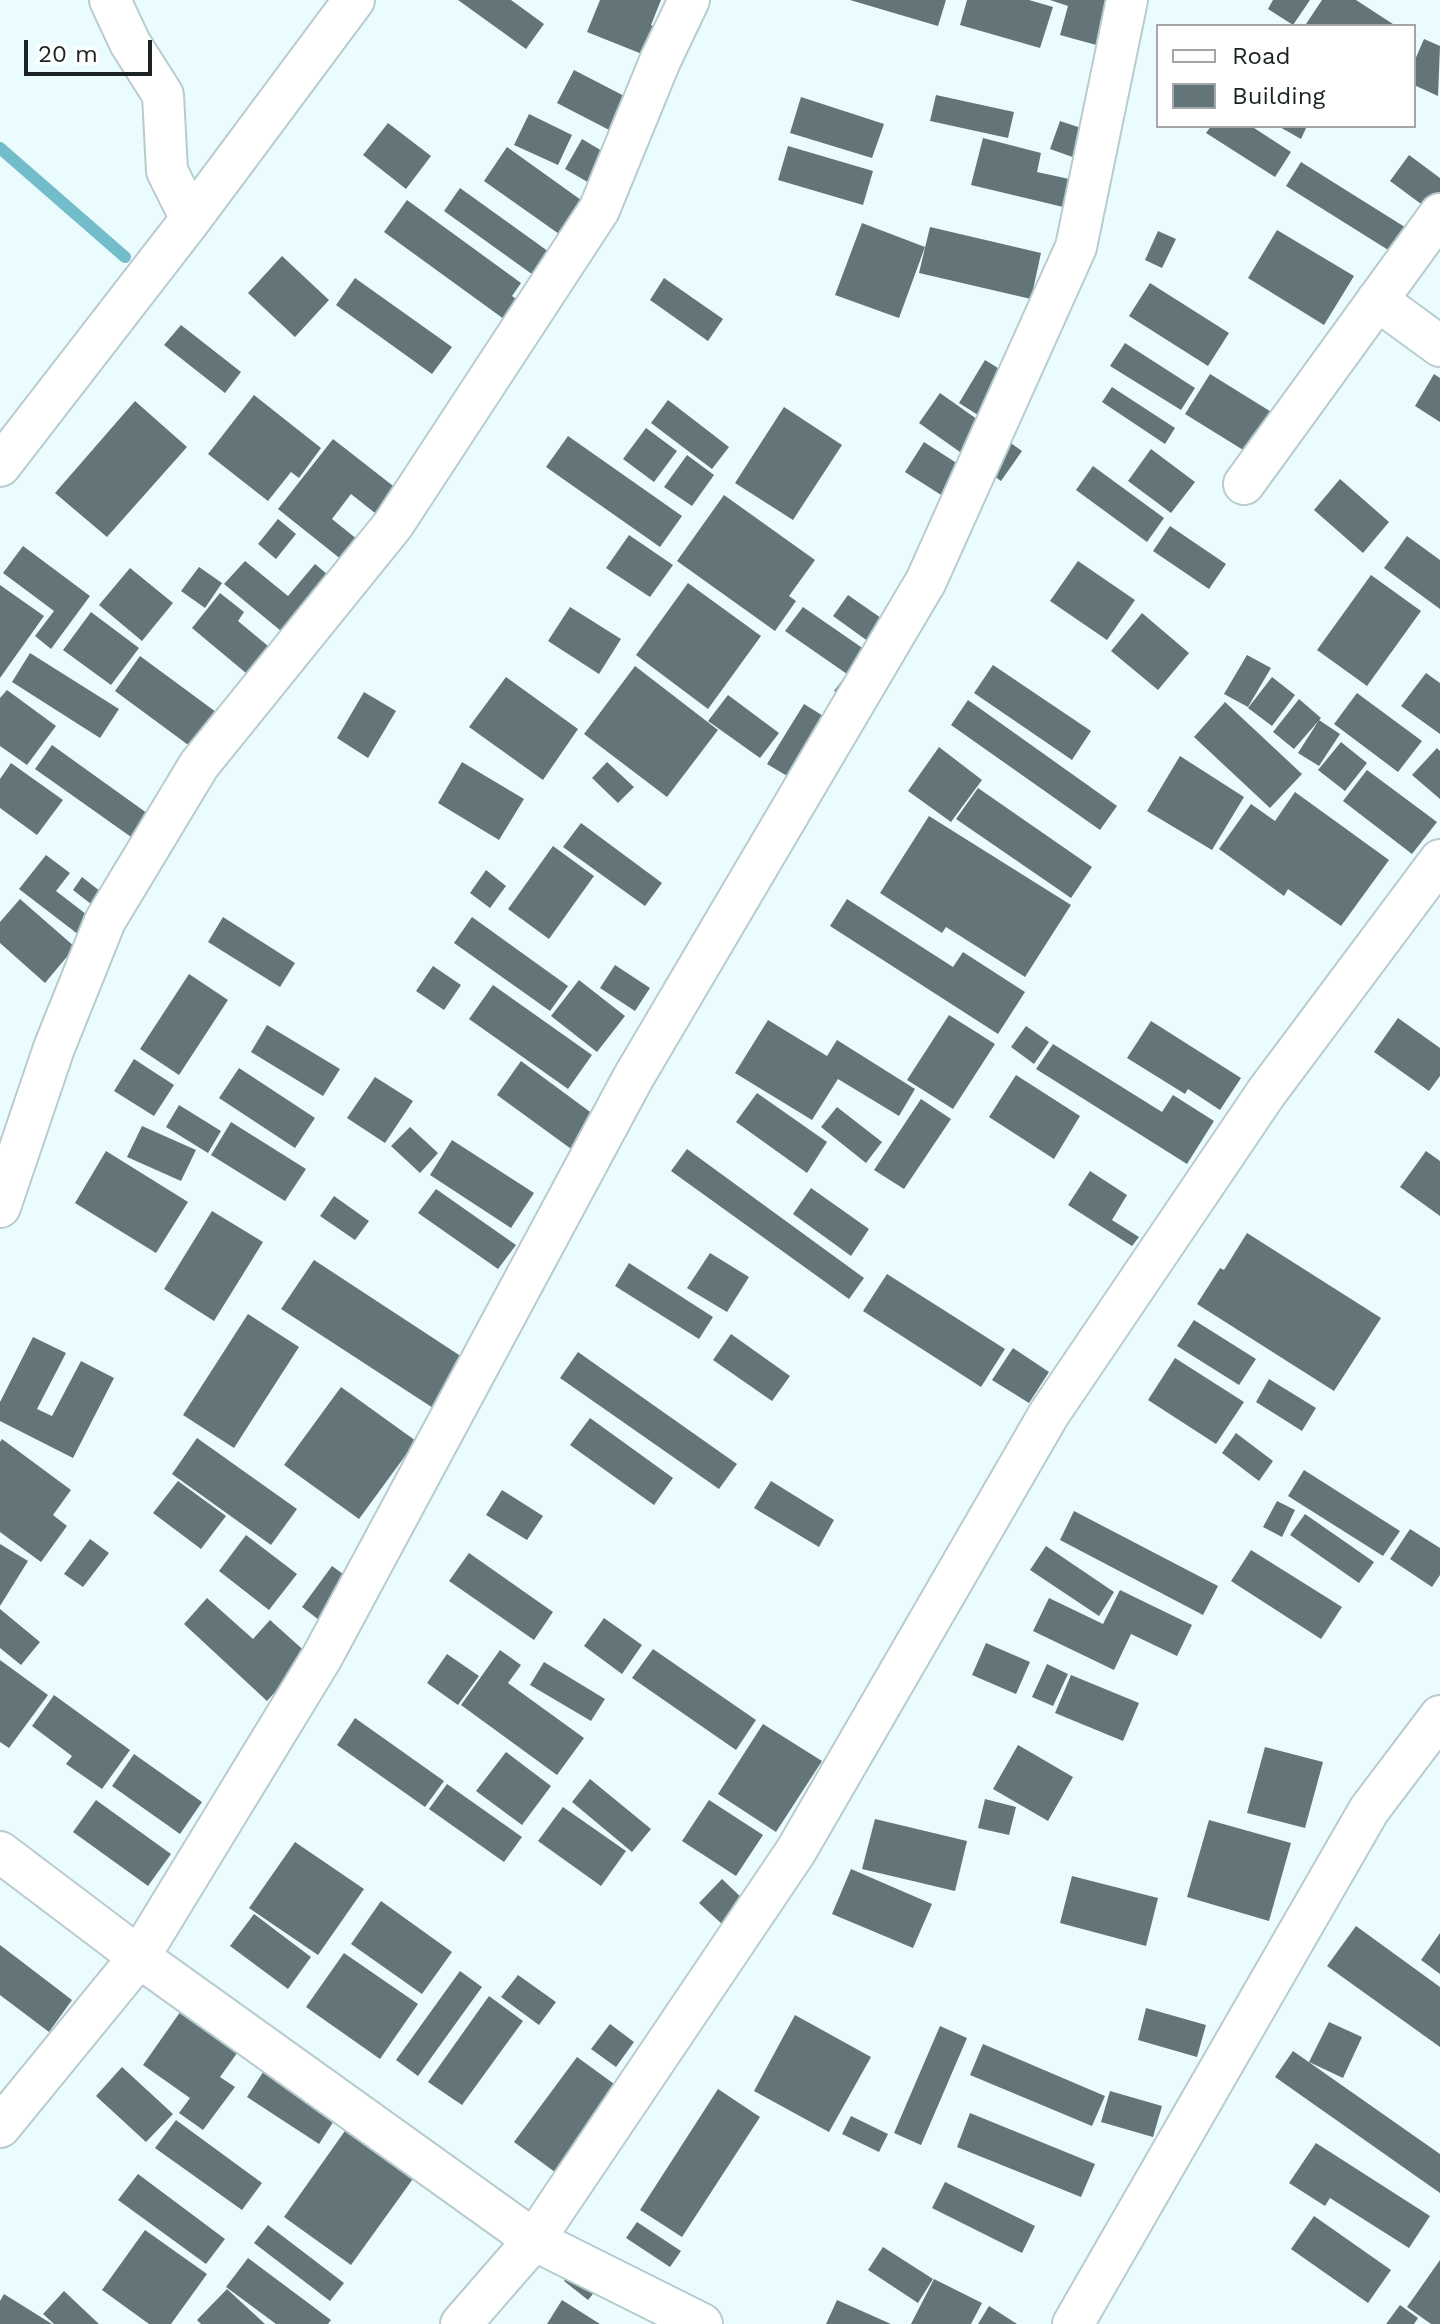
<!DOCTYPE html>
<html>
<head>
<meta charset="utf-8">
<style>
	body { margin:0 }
	#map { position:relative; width:1440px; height:2324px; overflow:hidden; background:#ebfcfe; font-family:"Work Sans",sans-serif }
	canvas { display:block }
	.legend { position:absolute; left:1156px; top:24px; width:260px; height:104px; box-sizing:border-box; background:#fff; border:2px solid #a4a7a7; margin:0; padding:10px 14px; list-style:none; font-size:24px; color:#1b2324 }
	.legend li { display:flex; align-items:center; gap:16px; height:40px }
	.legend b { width:40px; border:2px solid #a4a7a7 }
	.scale { position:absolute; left:24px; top:40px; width:128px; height:36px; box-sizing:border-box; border:4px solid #1b2324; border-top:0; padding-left:10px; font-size:24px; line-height:28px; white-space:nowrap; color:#1b2324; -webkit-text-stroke:6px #fff; paint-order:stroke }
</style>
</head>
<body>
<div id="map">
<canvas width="1440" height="2324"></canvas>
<ul class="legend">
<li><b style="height:10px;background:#fff"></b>Road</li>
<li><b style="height:22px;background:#637578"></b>Building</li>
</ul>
<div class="scale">20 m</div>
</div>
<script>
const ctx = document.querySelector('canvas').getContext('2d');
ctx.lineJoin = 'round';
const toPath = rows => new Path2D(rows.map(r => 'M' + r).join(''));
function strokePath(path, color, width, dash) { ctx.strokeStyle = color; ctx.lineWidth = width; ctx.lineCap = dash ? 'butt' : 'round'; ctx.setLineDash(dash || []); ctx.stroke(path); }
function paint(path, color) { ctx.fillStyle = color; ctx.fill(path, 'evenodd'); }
const stream = toPath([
	[0,148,125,257]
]);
const building = toPath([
	[458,0,511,0,544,24,526,49],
	[600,0,661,0,651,25,678,35,667,64,587,32],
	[850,0,946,0,938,26],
	[967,0,1029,0,1053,7,1040,48,960,25],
	[1050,0,1133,0,1118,51,1060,35,1068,6],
	[1273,0,1310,0,1293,25,1268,9],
	[1322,0,1356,0,1396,26,1309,26,1306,24],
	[1424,39,1440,46,1438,96,1414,85,1414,62],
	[574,70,632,100,615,133,557,103],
	[936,95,1014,112,1008,138,930,121],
	[801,97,884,124,872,158,790,133],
	[529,114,572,135,558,165,514,145],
	[1060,121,1105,136,1095,165,1050,149],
	[388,123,431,156,406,189,363,155],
	[1211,126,1251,126,1291,152,1275,177,1206,133],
	[1278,126,1307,126,1301,139],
	[983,138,1041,153,1037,172,1083,182,1076,210,971,185],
	[582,139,629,167,612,196,565,169],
	[788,146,873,171,863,205,778,180],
	[507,147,609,220,586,253,484,181],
	[1409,155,1440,178,1440,218,1390,181],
	[1301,162,1408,229,1393,253,1286,186],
	[460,188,577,272,561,295,444,211],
	[407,200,521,283,512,296,544,319,530,338,384,232],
	[862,223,925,247,899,318,835,295],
	[930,227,1041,253,1031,299,919,273],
	[1277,230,1354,276,1324,325,1248,278],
	[1158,231,1176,239,1162,268,1145,260],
	[282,256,329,300,295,337,248,293],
	[355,278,452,347,432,374,336,305],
	[664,278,723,319,708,341,650,300],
	[1150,283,1229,333,1208,366,1129,316],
	[181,325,241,372,225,393,164,345],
	[1125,343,1195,388,1181,410,1110,366],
	[985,360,1035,391,1008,434,959,403],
	[1210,374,1273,413,1248,453,1185,414],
	[1434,374,1440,378,1440,422,1415,406],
	[1112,387,1175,428,1165,444,1102,402],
	[940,393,1022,451,1001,481,919,423],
	[254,395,321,448,299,478,291,472,268,501,208,454],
	[668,400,729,447,712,469,651,423],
	[135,401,187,447,107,537,55,493],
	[784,407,842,445,793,520,735,483],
	[646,428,677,451,654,482,623,459],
	[568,436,682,516,660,547,546,467],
	[333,439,415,503,394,528,351,494,332,519,368,548,352,568,278,509],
	[924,442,986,482,968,512,905,472],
	[1151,449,1195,482,1171,513,1128,481],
	[687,455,714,475,692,506,664,487],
	[1093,466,1164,518,1147,542,1076,490],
	[1340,479,1389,522,1363,553,1314,510],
	[724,495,815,560,789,596,796,601,775,631,677,561],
	[278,519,296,534,276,559,258,544],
	[1170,526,1226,564,1209,589,1153,551],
	[629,535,673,565,650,597,606,568],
	[1407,536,1440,560,1440,609,1384,568],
	[23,546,90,596,51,649,35,636,54,611,3,573],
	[245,561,288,596,315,564,339,584,292,640,224,584],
	[1078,561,1135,600,1107,640,1050,601],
	[199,567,222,583,205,608,181,591],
	[130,568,173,603,142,641,99,605],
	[1371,575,1421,611,1367,686,1317,650],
	[688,583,761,636,708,709,636,655],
	[0,585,44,616,0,678],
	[220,593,244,612,238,621,286,661,264,688,192,628],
	[848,595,891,625,876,647,833,616],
	[570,607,621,639,599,674,548,641],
	[803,607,890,667,860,710,834,691,847,674,785,631],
	[91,612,139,648,111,685,63,650],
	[1142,613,1189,653,1158,690,1111,651],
	[30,653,119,709,100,738,12,682],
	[1247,655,1271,668,1248,707,1224,694],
	[140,656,235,726,210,761,115,691],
	[993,665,1091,731,1072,760,974,693],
	[635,666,718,730,667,797,584,734],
	[1426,673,1440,683,1440,734,1401,706],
	[506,677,578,729,543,780,469,727],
	[1272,677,1295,695,1272,726,1248,708],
	[7,690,56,726,27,765,0,746,0,698],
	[364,692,396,711,368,758,337,738],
	[1357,693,1422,741,1398,772,1334,724],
	[728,695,779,733,760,758,708,721],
	[1299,699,1321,718,1294,749,1273,732],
	[968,700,1117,806,1100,830,951,725],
	[1225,702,1302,774,1270,808,1194,737],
	[804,704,857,737,821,796,767,764],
	[1319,720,1340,734,1319,766,1298,753],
	[1341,742,1367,763,1345,791,1318,770],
	[52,745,158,821,141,844,35,769],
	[939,747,982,780,951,822,908,791],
	[1437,748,1440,751,1440,799,1412,775],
	[1180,756,1244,797,1212,850,1147,811],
	[462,762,524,799,499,840,438,803],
	[607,762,634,787,618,803,592,778],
	[11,763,63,800,37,835,0,808,0,779],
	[1367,770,1437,822,1412,854,1343,801],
	[978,788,1092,867,1071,898,956,819],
	[1295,792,1389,860,1341,926,1288,889,1284,896,1219,849,1251,804,1275,821],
	[929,816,1071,905,1025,977,946,927,942,933,880,893],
	[581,823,662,883,645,906,563,847],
	[553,846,594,876,549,939,508,909],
	[46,855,70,873,56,891,108,931,96,948,19,889],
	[486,870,506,886,490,908,470,893],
	[82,877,119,906,109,918,73,890],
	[20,899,75,947,45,983,0,943,0,922],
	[847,899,953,967,963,952,1025,992,998,1034,830,926],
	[223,917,295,963,280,987,208,942],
	[472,917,568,986,550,1011,454,943],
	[615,965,650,988,635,1011,600,988],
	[433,966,461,985,444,1010,416,991],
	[189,974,228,1000,179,1075,140,1049],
	[579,980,625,1016,597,1052,551,1016],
	[493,985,592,1055,568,1089,469,1019],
	[949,1015,995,1044,953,1109,907,1080],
	[1398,1018,1440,1048,1440,1076,1429,1091,1374,1052],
	[768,1020,827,1056,837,1040,915,1089,899,1116,838,1079,812,1120,735,1073],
	[1151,1021,1241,1078,1220,1110,1188,1089,1185,1094,1127,1058],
	[267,1025,340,1069,323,1096,251,1052],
	[1026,1026,1049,1042,1034,1064,1011,1047],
	[1053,1044,1162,1112,1173,1095,1214,1121,1187,1164,1036,1069],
	[134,1059,174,1085,154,1116,114,1091],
	[521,1061,620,1134,596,1167,497,1095],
	[239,1068,315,1118,295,1148,219,1098],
	[1016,1075,1080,1116,1054,1159,989,1117],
	[375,1077,413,1101,385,1143,347,1118],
	[757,1093,827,1142,807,1173,736,1122],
	[921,1099,951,1119,904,1189,874,1170],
	[179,1105,221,1131,208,1153,166,1127],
	[837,1107,882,1142,866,1163,821,1127],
	[231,1122,306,1169,285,1201,211,1155],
	[142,1126,196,1150,181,1181,127,1157],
	[410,1127,438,1153,420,1173,391,1146],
	[452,1140,534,1193,511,1228,430,1175],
	[687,1149,864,1278,849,1299,671,1171],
	[106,1151,188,1202,156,1253,75,1203],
	[1426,1151,1440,1161,1440,1216,1400,1187],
	[1090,1171,1127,1195,1112,1220,1139,1237,1132,1246,1068,1205],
	[811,1188,869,1229,851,1256,793,1214],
	[436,1189,516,1245,498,1269,418,1213],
	[334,1196,369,1221,355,1240,320,1216],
	[212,1211,263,1242,214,1321,164,1289],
	[1247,1233,1381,1318,1334,1391,1197,1304,1220,1268,1224,1270],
	[710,1253,749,1277,727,1312,687,1288],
	[314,1260,482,1370,450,1419,281,1309],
	[629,1263,713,1317,699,1339,615,1286],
	[887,1274,1005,1349,981,1387,863,1311],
	[248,1314,299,1347,234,1448,183,1415],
	[1194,1320,1256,1359,1239,1385,1177,1346],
	[731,1334,790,1376,772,1401,713,1360],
	[33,1337,66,1353,37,1409,52,1416,81,1361,114,1378,73,1458,0,1421,0,1402],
	[1013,1348,1049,1372,1029,1403,992,1380],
	[578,1352,737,1464,719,1489,560,1378],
	[1175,1358,1244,1402,1216,1444,1148,1400],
	[1269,1379,1316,1408,1302,1431,1256,1402],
	[341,1387,416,1441,359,1519,284,1465],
	[590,1418,673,1478,654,1505,570,1445],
	[1236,1433,1273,1461,1259,1481,1222,1453],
	[197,1438,297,1509,271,1545,172,1474],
	[2,1439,71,1490,53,1515,67,1526,41,1562,0,1532,0,1442],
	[1304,1470,1400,1531,1383,1556,1288,1496],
	[178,1481,226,1516,201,1549,153,1513],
	[771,1481,834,1520,819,1547,754,1508],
	[502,1490,543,1516,527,1540,486,1515],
	[1277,1501,1295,1510,1282,1537,1263,1527],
	[1074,1511,1218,1586,1203,1615,1060,1540],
	[1305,1514,1374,1562,1359,1583,1290,1535],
	[1410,1529,1440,1548,1440,1575,1432,1587,1390,1559],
	[246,1535,297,1574,269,1610,219,1571],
	[90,1539,109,1553,83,1587,64,1574],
	[0,1544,28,1561,0,1606],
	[1046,1546,1114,1592,1099,1616,1030,1570],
	[1251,1550,1342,1607,1321,1639,1231,1581],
	[469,1553,553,1612,534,1640,449,1581],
	[332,1566,354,1582,323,1623,302,1607],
	[1120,1590,1192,1625,1177,1656,1131,1634,1114,1670,1033,1631,1049,1598,1103,1624],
	[207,1598,253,1639,270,1620,309,1655,267,1701,184,1624],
	[0,1609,40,1642,21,1665,0,1648],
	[604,1618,642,1645,622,1674,584,1646],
	[986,1643,1030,1662,1016,1694,972,1675],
	[653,1649,756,1720,736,1750,632,1678],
	[500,1650,521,1665,508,1683,584,1738,557,1775,461,1705],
	[447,1654,479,1676,458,1705,427,1683],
	[0,1660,48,1695,9,1748,0,1742],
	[544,1662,605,1699,591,1721,530,1685],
	[1047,1664,1068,1674,1053,1706,1032,1697],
	[1071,1675,1139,1703,1123,1741,1055,1713],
	[54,1695,130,1750,102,1789,66,1764,72,1756,32,1726],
	[355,1718,444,1781,425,1807,337,1745],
	[763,1724,822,1761,776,1832,718,1794],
	[1018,1745,1073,1777,1048,1821,993,1789],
	[1265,1747,1323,1762,1305,1828,1247,1813],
	[506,1752,551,1786,522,1825,476,1791],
	[134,1754,202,1802,180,1834,112,1786],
	[590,1779,651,1829,632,1852,572,1802],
	[447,1784,522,1837,504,1862,429,1809],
	[985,1799,1016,1807,1009,1835,978,1828],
	[96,1800,171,1854,148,1886,73,1832],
	[709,1800,763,1835,736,1876,682,1841],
	[563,1807,626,1851,601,1886,538,1841],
	[875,1819,967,1841,955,1891,862,1869],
	[1209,1820,1291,1843,1269,1921,1187,1897],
	[295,1842,364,1889,318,1955,249,1908],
	[851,1869,932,1904,913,1948,832,1914],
	[1072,1876,1158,1898,1146,1946,1060,1923],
	[722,1879,744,1900,722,1924,699,1903],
	[381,1901,452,1952,422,1994,351,1944],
	[254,1914,311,1957,288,1989,230,1946],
	[1356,1926,1440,1987,1440,2047,1327,1966],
	[1440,1933,1440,1974,1421,1960],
	[0,1945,72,2000,49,2032,0,1995],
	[344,1953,418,2004,380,2059,306,2007],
	[460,1971,482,1987,418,2076,396,2060],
	[518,1975,556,2002,539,2025,501,1997],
	[489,1996,523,2021,462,2105,428,2082],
	[183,2008,240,2049,220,2077,235,2087,203,2130,179,2113,190,2098,143,2065],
	[1146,2008,1206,2025,1197,2057,1138,2040],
	[795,2015,871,2057,829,2132,754,2091],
	[1329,2022,1362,2037,1343,2078,1309,2062],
	[610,2024,634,2042,616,2067,591,2049],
	[940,2026,967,2038,921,2145,894,2133],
	[983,2044,1105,2096,1092,2126,970,2075],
	[1293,2051,1440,2154,1440,2193,1275,2077],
	[577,2057,621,2089,559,2175,514,2142],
	[267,2066,339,2113,319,2144,247,2097],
	[122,2067,173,2114,146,2142,96,2096],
	[718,2089,760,2117,682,2237,640,2210],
	[1110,2091,1162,2106,1153,2137,1101,2122],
	[970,2113,1095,2164,1081,2197,957,2147],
	[851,2116,888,2134,879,2152,842,2134],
	[176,2120,262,2183,242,2210,155,2148],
	[347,2128,415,2176,351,2265,284,2217],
	[1316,2143,1430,2216,1409,2248,1330,2198,1325,2206,1289,2183],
	[138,2174,225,2239,206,2264,118,2200],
	[945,2182,1035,2226,1022,2253,932,2208],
	[1314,2216,1391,2270,1368,2303,1291,2249],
	[637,2222,681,2251,670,2267,626,2238],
	[268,2225,344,2283,330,2301,254,2243],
	[145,2230,207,2274,171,2324,149,2324,102,2290],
	[883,2247,933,2279,918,2303,868,2270],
	[248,2258,331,2320,328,2324,276,2324,226,2287],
	[1440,2260,1440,2324,1431,2324,1407,2307],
	[578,2264,602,2283,588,2300,564,2281],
	[934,2279,982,2303,971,2324,911,2324],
	[227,2289,265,2324,201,2324,197,2320],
	[64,2291,99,2324,54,2324,43,2314],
	[4,2294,52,2324,0,2324,0,2301],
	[562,2300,600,2324,547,2324],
	[837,2300,891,2324,826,2324],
	[1400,2305,1418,2318,1414,2324,1386,2324],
	[989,2306,1017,2324,978,2324]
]);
const minor = toPath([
	[110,0,130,43,163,95,167,171,191,219],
	[1377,300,1440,346],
	[0,466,191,219,354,0],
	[1244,484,1440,214],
	[0,1207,54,1048,105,921,199,765,393,525,599,210,660,61,689,0],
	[0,1852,139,1957,534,2240,702,2324],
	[0,2127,139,1957,322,1657,633,1078,926,581,1076,247,1127,0],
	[461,2324,534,2240,796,1851,1049,1414,1266,1093,1440,860],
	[1073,2324,1369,1810,1440,1716]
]);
strokePath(stream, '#73bcc9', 12);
paint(building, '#637578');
strokePath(minor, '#b8cccf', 44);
strokePath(minor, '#fff', 40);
</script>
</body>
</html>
